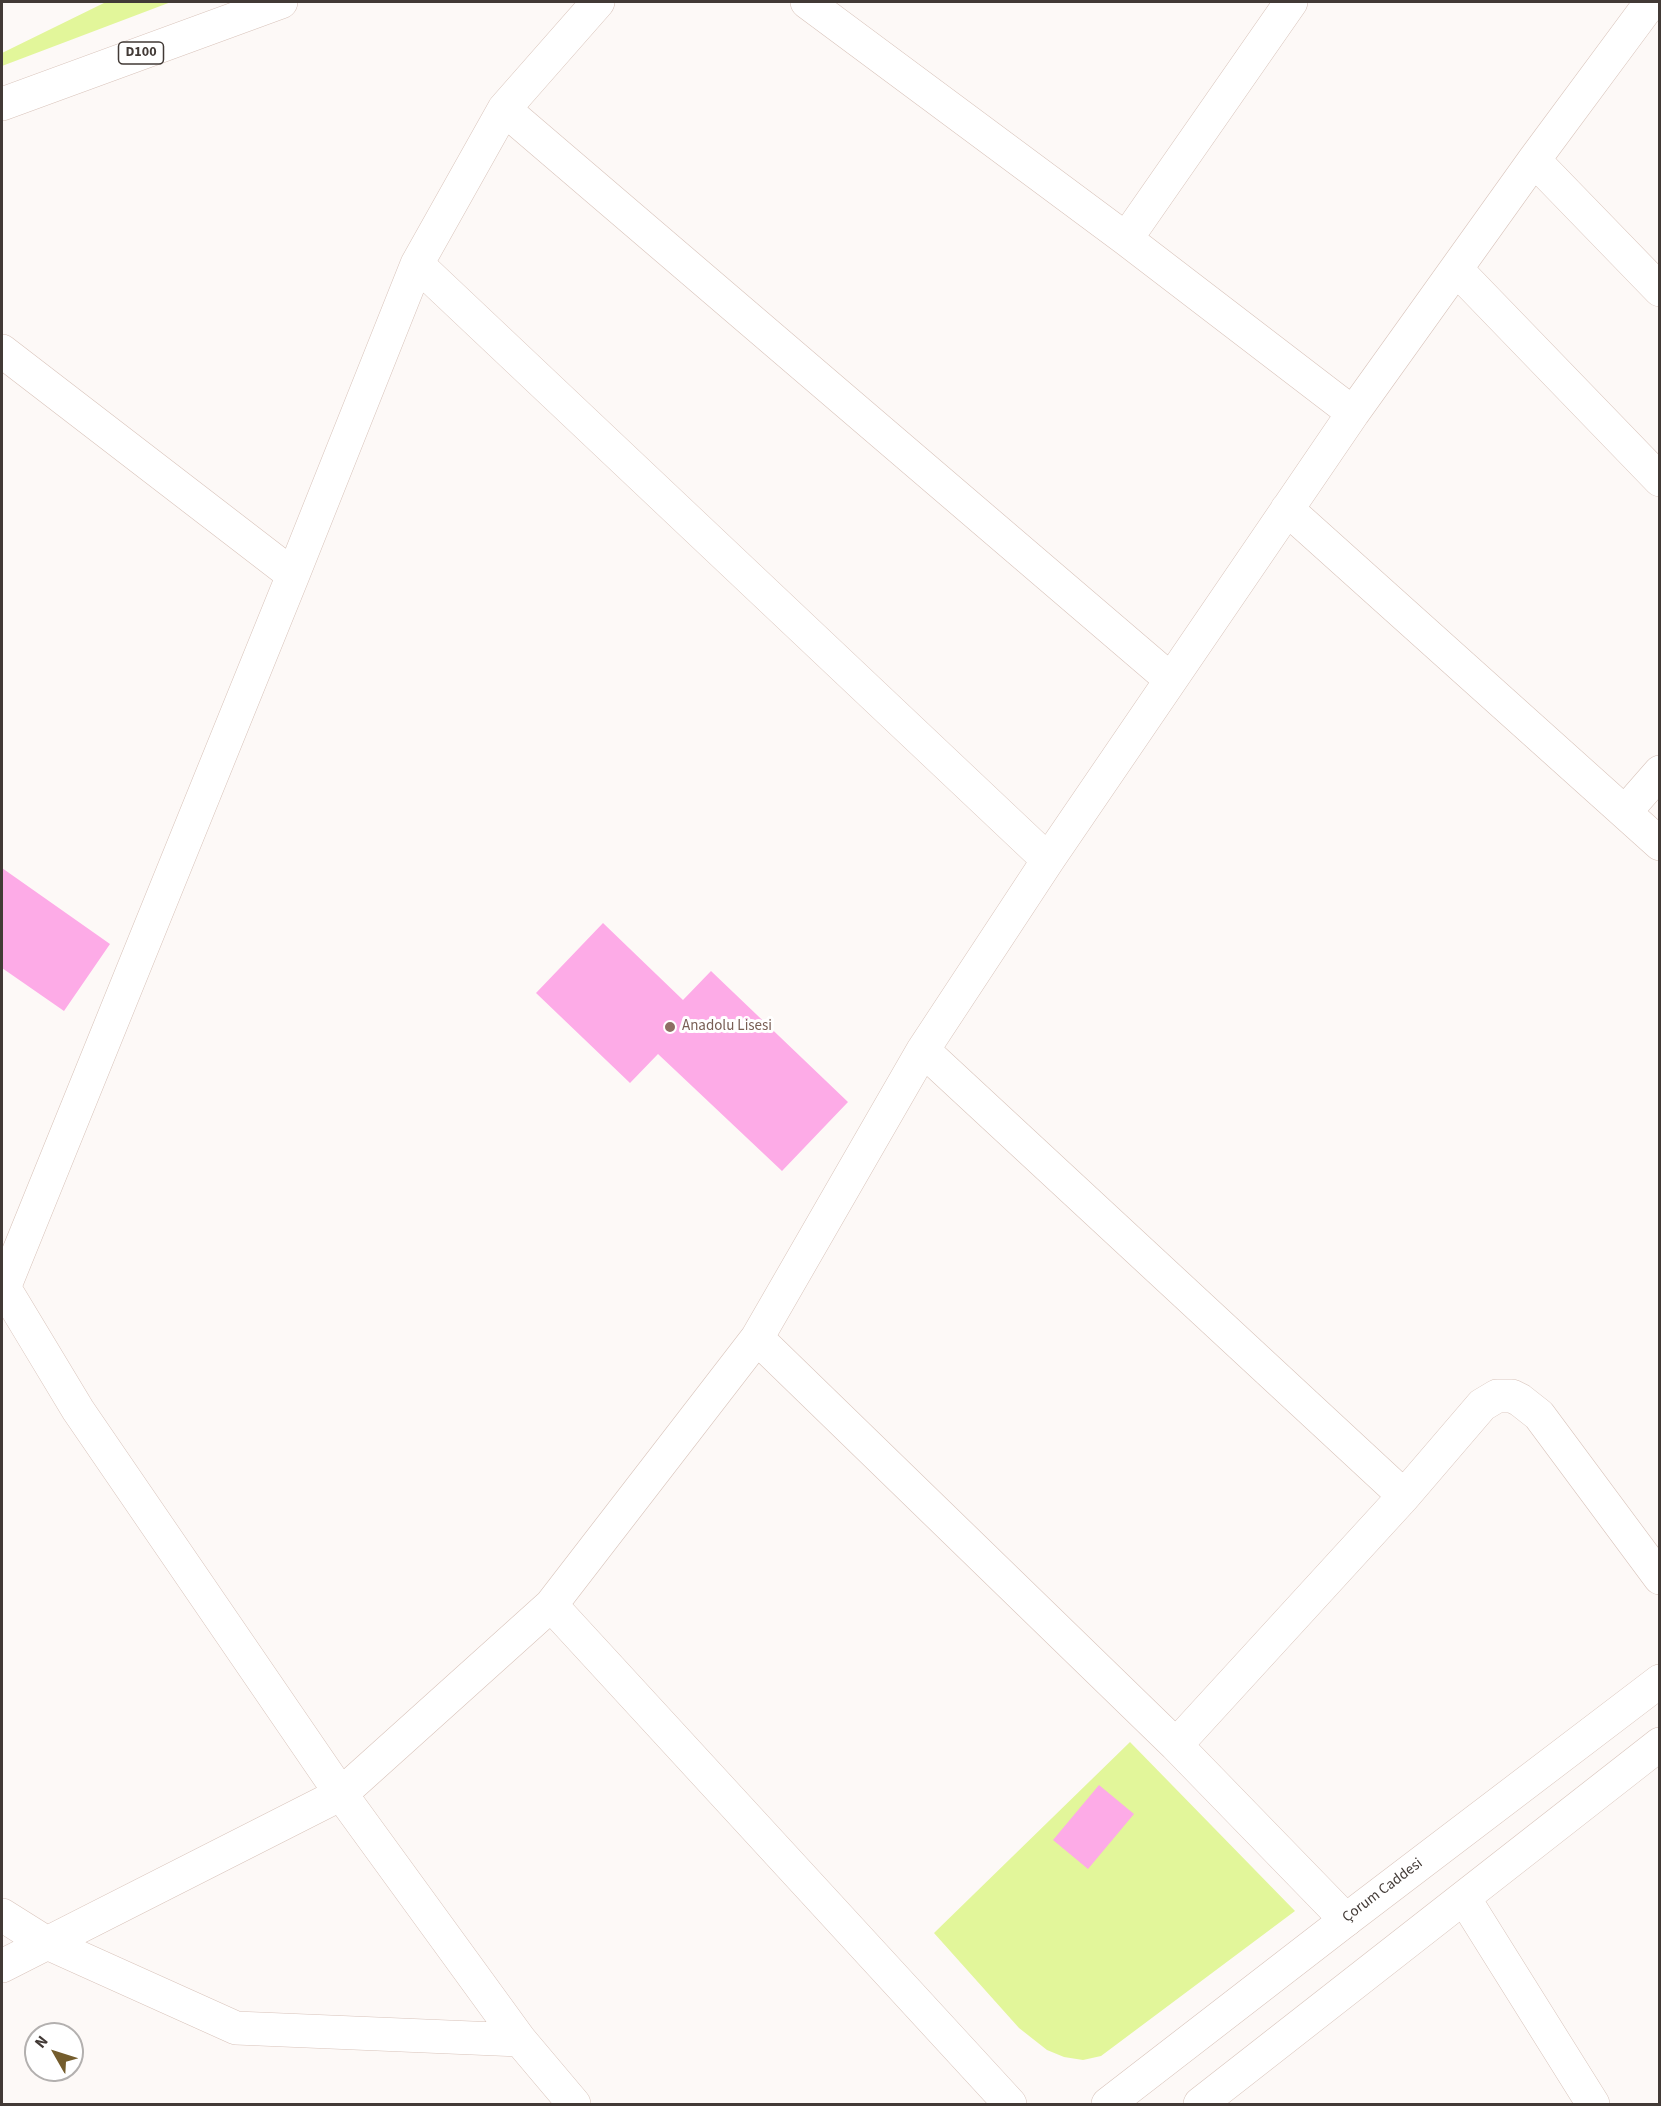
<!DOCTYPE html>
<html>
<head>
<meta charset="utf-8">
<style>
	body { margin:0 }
	#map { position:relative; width:1661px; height:2106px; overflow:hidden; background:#fdf9f7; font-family:"Source Sans 3",sans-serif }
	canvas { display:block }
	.frame { position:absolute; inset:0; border:3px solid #423a36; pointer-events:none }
	.north { position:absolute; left:24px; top:2022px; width:60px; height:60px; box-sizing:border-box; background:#fff; border:2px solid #b3b0af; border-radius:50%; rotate:309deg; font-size:16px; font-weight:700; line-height:24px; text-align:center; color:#423a36 }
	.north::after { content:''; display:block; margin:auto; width:21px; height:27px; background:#745d2d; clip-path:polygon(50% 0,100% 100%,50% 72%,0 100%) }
</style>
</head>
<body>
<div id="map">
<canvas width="1661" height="2106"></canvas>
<div class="frame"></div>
<div class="north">N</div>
</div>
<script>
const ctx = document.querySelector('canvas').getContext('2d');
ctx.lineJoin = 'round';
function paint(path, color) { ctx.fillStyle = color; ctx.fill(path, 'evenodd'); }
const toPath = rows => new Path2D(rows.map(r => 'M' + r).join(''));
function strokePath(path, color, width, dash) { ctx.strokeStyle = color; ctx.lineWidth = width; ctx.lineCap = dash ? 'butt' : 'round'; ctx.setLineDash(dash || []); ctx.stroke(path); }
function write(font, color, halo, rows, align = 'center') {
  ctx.font = font + ' "Source Sans 3",sans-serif'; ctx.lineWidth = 6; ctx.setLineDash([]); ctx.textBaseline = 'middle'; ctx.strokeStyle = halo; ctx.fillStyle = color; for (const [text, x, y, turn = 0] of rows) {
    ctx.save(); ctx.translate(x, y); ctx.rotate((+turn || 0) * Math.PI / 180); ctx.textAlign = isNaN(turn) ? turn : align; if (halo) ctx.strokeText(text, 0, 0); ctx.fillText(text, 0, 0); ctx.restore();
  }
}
const green = toPath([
	[106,2,171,2,2,66,2,53],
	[1130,1742,1295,1911,1101,2056,1083,2060,1064,2057,1047,2050,1019,2028,934,1933]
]);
const building = toPath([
	[2,868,110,944,64,1011,2,968],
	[603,923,683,1000,711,971,848,1102,782,1171,658,1054,630,1083,536,993],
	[1099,1785,1134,1814,1088,1869,1053,1840]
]);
const minor = toPath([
	[807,2,1126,239,1353,413],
	[504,109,1170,679],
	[1534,160,1660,290],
	[1126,239,1291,2],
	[417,264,1048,860],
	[1457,270,1660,480],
	[2,351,293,575],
	[1287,509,1660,844],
	[1625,812,1660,772],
	[923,1050,1404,1496],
	[2,1284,78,1410,341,1794,520,2040,574,2104],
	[4,1288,293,575,417,264,504,109,598,2],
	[757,1338,1176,1745,1346,1920],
	[551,1605,1010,2104],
	[1176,1745,1404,1496,1482,1405,1497,1396,1512,1396,1520,1400,1539,1415,1660,1578],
	[1464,1898,1593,2104],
	[2,1915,45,1942,236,2028,520,2040],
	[2,1966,341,1794,551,1605,757,1338,923,1050,1048,860,1353,413,1534,160,1651,2]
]);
const major = toPath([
	[1108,2104,1346,1920,1660,1681],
	[1200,2104,1660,1744]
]);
const highway = toPath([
	[2,104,281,2]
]);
const markers = [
	[670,1027,6,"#8d6e63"]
];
const shields = [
	[141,53,45]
];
const shieldNames = [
	["D100",141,53]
];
const educationNames = [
	["Anadolu Lisesi",682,1027]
];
const streetNames = [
	["Çorum Caddesi",1383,1891,-37]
];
paint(green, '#e2f69a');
paint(building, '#fdabe7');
strokePath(minor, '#d8c3ba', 34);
strokePath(major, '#d8c3ba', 34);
strokePath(highway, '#d8c3ba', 34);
strokePath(minor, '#fff', 33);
strokePath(major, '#fff', 33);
strokePath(highway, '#fff', 33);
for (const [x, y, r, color] of markers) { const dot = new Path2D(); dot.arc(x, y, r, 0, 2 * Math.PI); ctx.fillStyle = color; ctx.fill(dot); strokePath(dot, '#fff', 2); }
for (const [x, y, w] of shields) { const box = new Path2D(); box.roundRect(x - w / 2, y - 11, w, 22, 4.5); ctx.fillStyle = '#fff'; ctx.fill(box); strokePath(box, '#423a36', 1.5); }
write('bold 14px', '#423a36', null, shieldNames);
write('15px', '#785e54', '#fff', educationNames, 'left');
write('15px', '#423a36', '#fff', streetNames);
</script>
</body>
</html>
